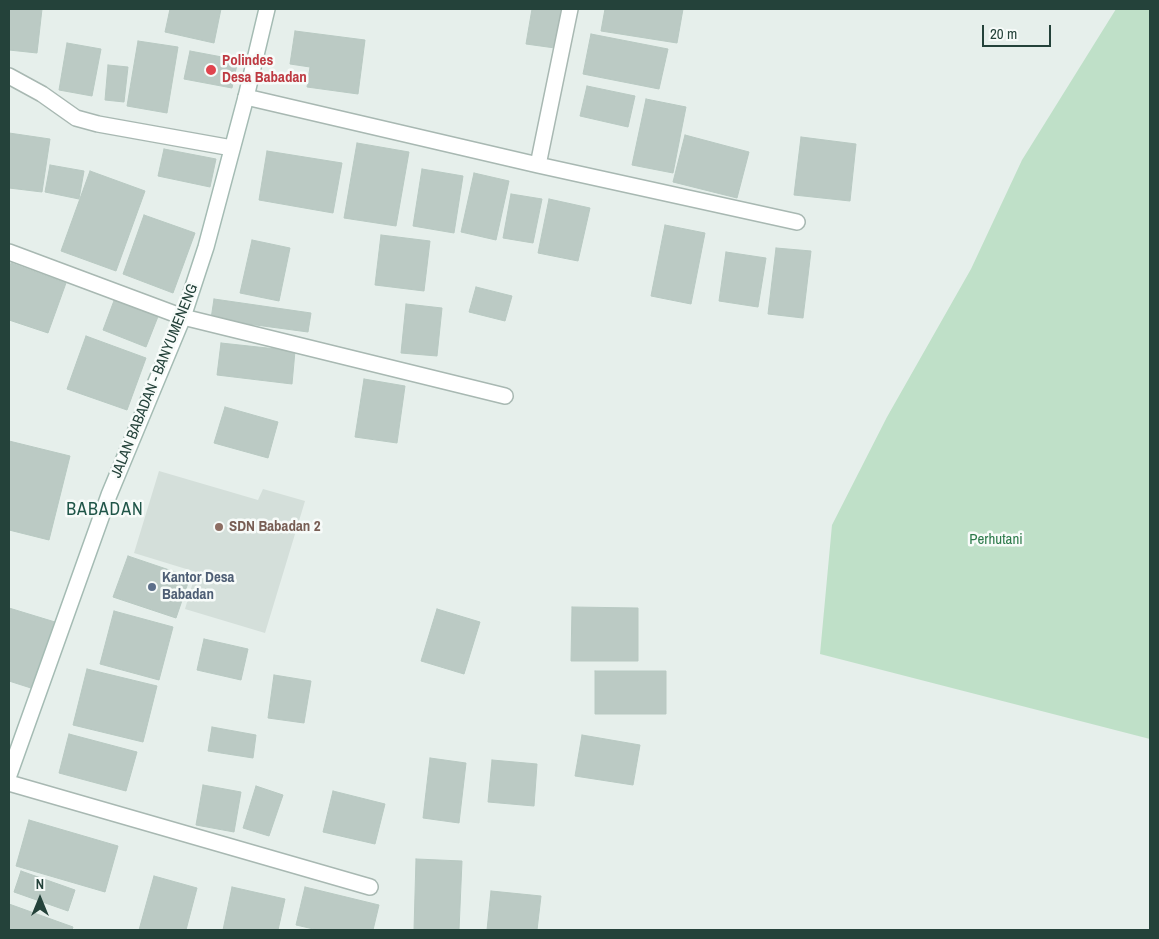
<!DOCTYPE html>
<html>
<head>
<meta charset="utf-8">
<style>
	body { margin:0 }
	#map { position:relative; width:1159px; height:939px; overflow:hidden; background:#e6efeb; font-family:"Archivo Narrow",sans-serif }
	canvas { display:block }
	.frame { position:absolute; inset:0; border:10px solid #24423a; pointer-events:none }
	.north { position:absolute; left:15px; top:874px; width:50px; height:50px; -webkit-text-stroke:4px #f7fbf9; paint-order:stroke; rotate:0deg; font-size:14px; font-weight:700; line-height:20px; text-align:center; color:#24423a }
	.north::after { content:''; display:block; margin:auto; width:18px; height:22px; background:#24423a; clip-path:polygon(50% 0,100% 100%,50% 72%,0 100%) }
	.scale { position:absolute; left:982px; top:25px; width:69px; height:22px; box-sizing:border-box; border:2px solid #24423a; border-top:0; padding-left:6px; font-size:15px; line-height:18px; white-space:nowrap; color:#24423a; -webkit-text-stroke:4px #f7fbf9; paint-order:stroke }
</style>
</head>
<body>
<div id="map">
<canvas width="1159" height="939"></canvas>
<div class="frame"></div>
<div class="north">N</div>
<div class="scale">20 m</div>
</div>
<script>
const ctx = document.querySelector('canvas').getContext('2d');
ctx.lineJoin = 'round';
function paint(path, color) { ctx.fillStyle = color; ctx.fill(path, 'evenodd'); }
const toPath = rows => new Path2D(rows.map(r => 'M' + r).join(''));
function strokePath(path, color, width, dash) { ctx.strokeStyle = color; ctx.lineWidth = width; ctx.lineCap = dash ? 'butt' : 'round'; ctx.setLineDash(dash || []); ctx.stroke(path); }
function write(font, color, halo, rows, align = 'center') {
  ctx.font = font + ' "Archivo Narrow",sans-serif'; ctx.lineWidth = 5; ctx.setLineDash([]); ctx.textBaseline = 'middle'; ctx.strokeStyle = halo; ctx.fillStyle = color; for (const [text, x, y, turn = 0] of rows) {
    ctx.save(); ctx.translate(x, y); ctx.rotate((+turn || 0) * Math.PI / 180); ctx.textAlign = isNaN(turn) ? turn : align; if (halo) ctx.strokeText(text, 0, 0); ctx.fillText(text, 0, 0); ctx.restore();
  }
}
const built = toPath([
	[159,471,258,500,263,489,305,501,265,633,185,609,196,572,134,553]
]);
const green = toPath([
	[1116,9,1150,9,1150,739,820,654,832,525,887,417,971,269,1022,160]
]);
const building = toPath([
	[9,9,42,9,37,53,9,50,9,9],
	[170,9,221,9,214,43,165,32,170,9],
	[532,9,562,9,555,48,526,44,532,9],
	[605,9,683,9,677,43,601,31,605,9],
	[295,31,365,40,358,94,307,87,310,67,290,64,295,31],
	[591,34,668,49,659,89,583,74,591,34],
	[138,41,178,47,167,113,127,106,138,41],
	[67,43,101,49,92,96,59,90,67,43],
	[190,51,238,60,232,88,184,79,190,51],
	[108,65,128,67,124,102,105,100,108,65],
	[587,86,635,96,628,127,580,116,587,86],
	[646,99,686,107,673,173,632,165,646,99],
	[9,133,50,139,42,192,9,188,9,133],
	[685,135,749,152,737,198,673,182,685,135],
	[801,137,856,144,850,201,794,195,801,137],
	[357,143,409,152,396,226,344,218,357,143],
	[164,149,216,159,210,187,158,176,164,149],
	[267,151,342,163,333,213,259,200,267,151],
	[50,165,84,171,79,199,45,192,50,165],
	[422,169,463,176,454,233,413,226,422,169],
	[90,171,145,191,116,271,61,251,90,171],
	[474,173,509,181,496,240,461,232,474,173],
	[511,194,542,199,533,243,503,238,511,194],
	[549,199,590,208,578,261,538,253,549,199],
	[144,215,195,233,173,293,123,274,144,215],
	[665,225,705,233,691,304,651,296,665,225],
	[381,235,430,241,424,291,375,285,381,235],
	[252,240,290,248,279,301,240,293,252,240],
	[776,248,811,251,803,318,768,314,776,248],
	[726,252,766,258,758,307,719,301,726,252],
	[11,263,66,283,48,333,9,320,9,270,11,263],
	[476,287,512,296,505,321,469,312,476,287],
	[115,298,159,314,146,347,103,330,115,298],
	[214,299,311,313,308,332,211,319,214,299],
	[406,304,442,308,437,356,401,353,406,304],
	[86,336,146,358,127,410,67,389,86,336],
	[221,343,295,351,292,384,217,375,221,343],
	[364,379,405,386,397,443,355,437,364,379],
	[225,407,278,422,268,458,214,443,225,407],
	[9,441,70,456,49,540,9,530,9,441],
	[128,556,190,577,176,618,113,597,128,556],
	[572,607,638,608,638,661,571,661,572,607],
	[9,608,55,622,34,689,9,681,9,608],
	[437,609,480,622,464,674,421,661,437,609],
	[114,611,173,627,159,680,100,664,114,611],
	[204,639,248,649,241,680,197,670,204,639],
	[87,669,157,686,143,742,73,725,87,669],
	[595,671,666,671,666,714,595,714,595,671],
	[274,675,311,681,304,723,268,718,274,675],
	[212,727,256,735,253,758,208,751,212,727],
	[69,734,137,752,126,791,59,773,69,734],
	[582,735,640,745,633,785,575,776,582,735],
	[430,758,466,763,459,823,423,818,430,758],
	[492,760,537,764,534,806,488,802,492,760],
	[203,785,241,792,234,832,196,825,203,785],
	[256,786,283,795,269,836,243,828,256,786],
	[333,791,385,804,375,844,323,832,333,791],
	[29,820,118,846,105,892,16,866,29,820],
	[416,859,462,861,459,930,414,930,416,859],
	[21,871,75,890,68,911,14,892,21,871],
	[154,876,197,888,186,930,139,930,154,876],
	[232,887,285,899,278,930,223,930,232,887],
	[305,887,379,905,373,930,318,930,296,925,305,887],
	[491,891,541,896,537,930,487,930,491,891],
	[9,904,73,927,72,930,9,930,9,904]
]);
const street = toPath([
	[9,76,42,94,76,118,98,124,232,148],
	[246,97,538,165,797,222],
	[538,165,570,9],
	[9,252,183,317,505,396],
	[9,783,370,887]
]);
const secondary = toPath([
	[9,775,109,495,183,317,206,247,246,97,267,9]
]);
const markers = [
	[211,70,6,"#e0444e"],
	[219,527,5,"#8d6e63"],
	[152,587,5,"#5c6f8a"]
];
const healthNames = [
	["Polindes",222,61],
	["Desa Babadan",222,78]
];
const streetNames = [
	["JALAN BABADAN - BANYUMENENG",155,381,-68]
];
const educationNames = [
	["SDN Babadan 2",229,527]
];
const parkNames = [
	["Perhutani",996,540]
];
const serviceNames = [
	["Kantor Desa",162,578],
	["Babadan",162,595]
];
const quarterNames = [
	["BABADAN",105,510]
];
paint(built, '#d4dfda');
paint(green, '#bfe0c8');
paint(building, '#bbcac4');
strokePath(building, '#b8c9c2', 1);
strokePath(street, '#a8b8b2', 18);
strokePath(secondary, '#a4bbb3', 18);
strokePath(street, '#fff', 15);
strokePath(secondary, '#fff', 15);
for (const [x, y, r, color] of markers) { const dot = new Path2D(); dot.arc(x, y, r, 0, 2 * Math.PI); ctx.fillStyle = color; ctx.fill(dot); strokePath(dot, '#f7fbf9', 2); }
write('bold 15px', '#be3a42', '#f7fbf9', healthNames, 'left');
write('15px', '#24423a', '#f7fbf9', streetNames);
write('bold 15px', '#785e54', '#f7fbf9', educationNames, 'left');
write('15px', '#2d7a4b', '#f7fbf9', parkNames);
write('bold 15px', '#4e5e75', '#f7fbf9', serviceNames, 'left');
ctx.letterSpacing = '1px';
write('18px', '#1f5548', '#f7fbf9', quarterNames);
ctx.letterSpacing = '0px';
</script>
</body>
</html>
